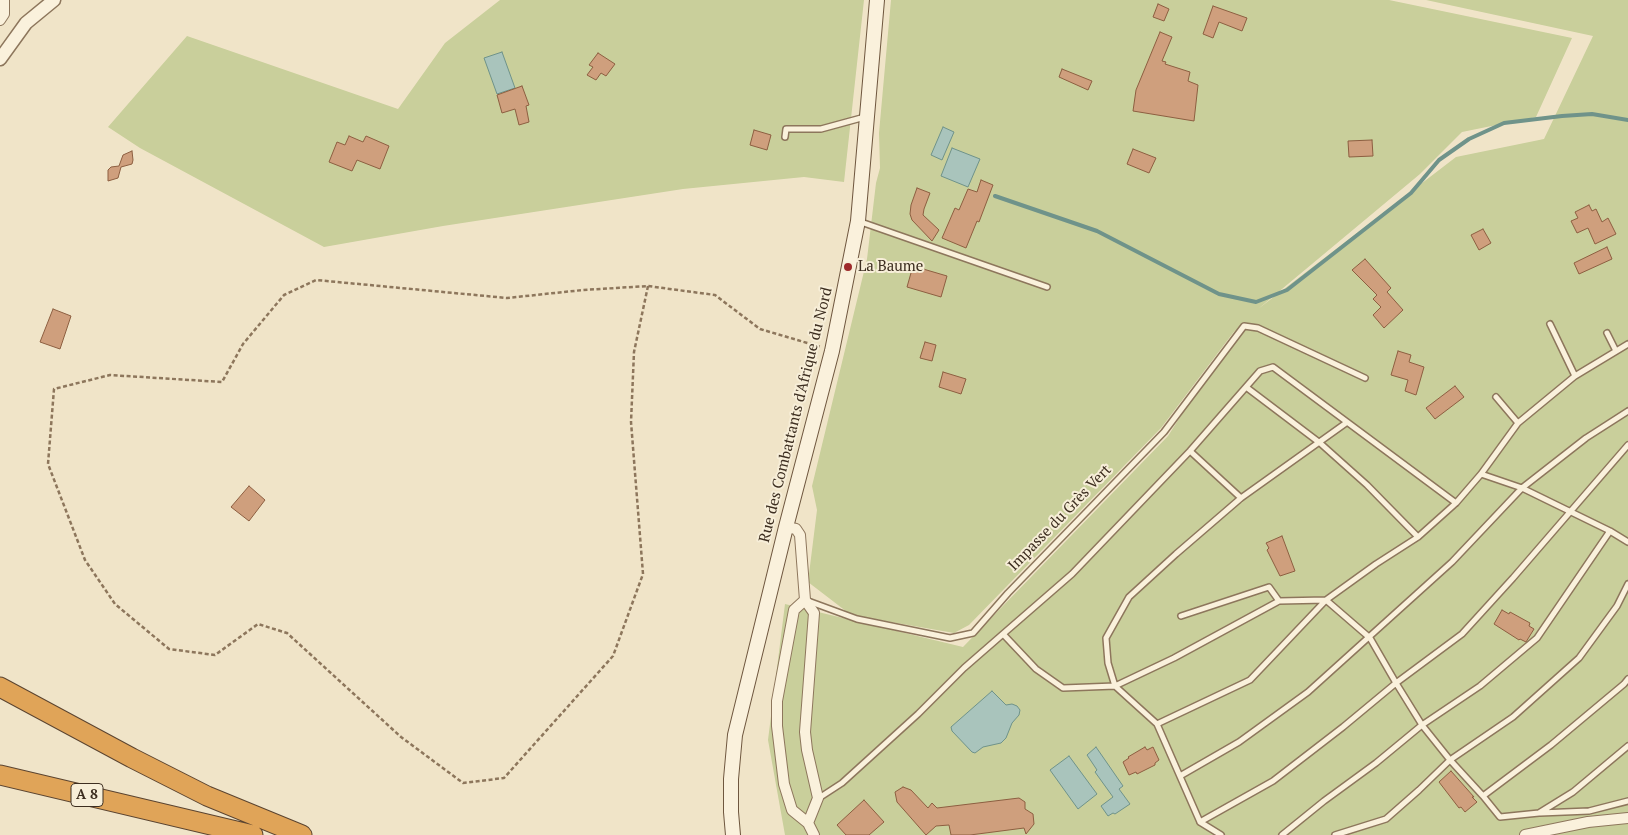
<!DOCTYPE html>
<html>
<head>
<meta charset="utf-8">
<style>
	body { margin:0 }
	canvas { display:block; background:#f0e4c8 }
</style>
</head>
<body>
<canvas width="1628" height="835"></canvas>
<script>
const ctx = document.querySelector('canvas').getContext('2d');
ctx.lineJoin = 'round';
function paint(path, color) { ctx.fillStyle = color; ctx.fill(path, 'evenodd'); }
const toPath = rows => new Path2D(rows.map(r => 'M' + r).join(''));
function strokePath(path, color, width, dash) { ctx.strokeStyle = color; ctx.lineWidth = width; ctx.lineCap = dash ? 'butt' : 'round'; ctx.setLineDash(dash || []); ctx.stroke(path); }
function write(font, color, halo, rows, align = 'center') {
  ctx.font = font + ' "PT Serif",serif'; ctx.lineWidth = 4; ctx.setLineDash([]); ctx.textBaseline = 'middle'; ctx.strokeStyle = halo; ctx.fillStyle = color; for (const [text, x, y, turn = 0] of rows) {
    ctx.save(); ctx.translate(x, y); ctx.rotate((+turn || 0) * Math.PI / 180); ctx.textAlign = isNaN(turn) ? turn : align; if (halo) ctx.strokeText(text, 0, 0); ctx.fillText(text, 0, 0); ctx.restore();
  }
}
const green = toPath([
	[500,0,864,0,844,182,804,177,683,189,443,226,324,247,140,148,108,127,187,36,398,109,445,43],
	[891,0,1389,0,1572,38,1536,117,1462,132,1420,174,1258,309,1456,157,1544,139,1593,36,1426,0,1628,0,1628,835,785,835,768,740,785,604,963,647,1168,436,1236,329,1161,428,969,625,954,633,851,615,808,582,817,510,812,486,813,482,867,259,876,183,880,168,879,133]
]);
const water = toPath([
	[502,52,515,88,497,94,484,58,502,52],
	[943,127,954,132,942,160,931,155,943,127],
	[952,148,980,159,968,187,941,176,952,148],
	[992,691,1006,705,1012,704,1017,706,1020,710,1019,715,1012,723,1006,738,1001,743,983,747,975,753,972,752,952,731,951,727,992,691],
	[1096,747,1123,786,1119,789,1130,804,1115,814,1113,813,1108,816,1101,806,1113,797,1095,772,1097,770,1087,755,1096,747],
	[1069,756,1097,794,1078,809,1050,770,1069,756]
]);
const stream = toPath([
	[995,196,1097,231,1219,294,1256,302,1287,290,1411,193,1439,160,1469,139,1504,123,1562,116,1592,114,1628,120]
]);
const building = toPath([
	[1158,4,1169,9,1164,21,1153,17,1158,4],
	[1213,6,1247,18,1242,31,1219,22,1213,38,1203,34,1213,6],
	[1160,32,1172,37,1162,61,1166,62,1165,64,1190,72,1188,81,1198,85,1194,121,1133,111,1136,90,1160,32],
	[598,53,615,64,606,76,601,73,596,80,587,75,593,67,589,65,598,53],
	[1062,69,1092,81,1088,90,1059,77,1062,69],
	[522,86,529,105,526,106,529,122,519,125,515,109,502,113,497,95,522,86],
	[754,130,771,135,767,150,750,145,754,130],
	[349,136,363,142,366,136,389,146,380,169,357,160,352,171,329,162,337,142,345,145,349,136],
	[1372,140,1373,156,1349,157,1348,141,1372,140],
	[1133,149,1156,158,1149,173,1127,164,1133,149],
	[132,151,133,160,132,164,121,167,118,178,108,181,108,170,111,167,119,166,123,155,132,151],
	[981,180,993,185,979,222,977,221,966,248,942,238,955,208,959,210,968,189,977,192,981,180],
	[917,188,930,193,924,209,923,215,939,230,932,241,912,220,910,214,911,205,917,188],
	[1589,205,1592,211,1596,209,1602,222,1608,218,1616,234,1595,244,1588,228,1577,233,1571,221,1578,218,1575,212,1589,205],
	[1483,229,1491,243,1479,250,1471,235,1483,229],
	[1607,247,1612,259,1579,274,1574,263,1607,247],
	[1365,259,1391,288,1387,292,1403,310,1384,328,1373,315,1381,307,1373,299,1377,295,1352,270,1365,259],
	[913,266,947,276,941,297,907,287,913,266],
	[53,309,71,316,60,349,40,342,53,309],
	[925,342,936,345,932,361,920,358,925,342],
	[1398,351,1411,355,1409,362,1424,367,1416,395,1405,391,1408,380,1391,375,1398,351],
	[943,372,966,379,961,394,939,387,943,372],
	[1455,386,1464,397,1435,419,1426,408,1455,386],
	[249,486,265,500,249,521,231,507,249,486],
	[1282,536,1295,571,1280,576,1267,550,1269,548,1266,543,1282,536],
	[1502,610,1509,614,1510,612,1530,623,1529,626,1534,629,1526,642,1520,639,1519,640,1494,624,1502,610],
	[1145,747,1147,750,1153,747,1159,760,1155,763,1155,765,1137,774,1136,772,1129,775,1123,762,1129,758,1128,757,1145,747],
	[1451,771,1474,797,1472,797,1477,802,1465,812,1461,807,1459,808,1439,782,1451,771],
	[903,787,911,790,928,808,932,803,937,808,1019,798,1025,802,1025,809,1033,814,1034,824,1026,834,1024,828,970,835,951,835,949,825,936,826,926,835,897,802,895,792,903,787],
	[864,800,884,822,869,835,846,835,837,825,864,800]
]);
const path = toPath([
	[648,286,634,352,631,422,643,574,613,656,504,778,463,783,401,737,287,633,258,624,215,655,169,649,115,604,85,560,48,464,54,389,110,375,222,382,243,344,284,295,316,280,507,298,583,290,648,286,715,295,760,329,821,347]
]);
const service = toPath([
	[785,137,786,129,821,129,865,117],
	[858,221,1047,287],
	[1550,324,1575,376],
	[1607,333,1616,351],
	[1496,397,1518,423],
	[1190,451,1241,498],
	[1481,474,1518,423,1575,376,1628,344],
	[1610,531,1537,638,1480,686,1422,725,1450,760,1513,717,1579,658,1617,606,1628,584],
	[1418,537,1367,485,1320,443,1246,387,1260,371,1273,367,1456,503],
	[808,601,857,619,950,638,973,633,1008,593,1164,432,1244,326,1258,328,1365,378],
	[1181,616,1269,587,1279,601],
	[1003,634,1072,574,1190,451,1246,387],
	[1157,724,1250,680,1326,600,1370,638,1396,683,1343,727,1273,781,1200,822,1157,724,1115,686,1108,663,1106,638,1129,597,1176,554,1241,498,1346,423],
	[1180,776,1239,742,1308,692,1452,562,1522,488,1586,438,1628,411],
	[1483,796,1551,745,1624,684,1628,679],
	[819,798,842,783,918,714,964,668,1003,634,1036,669,1063,688,1115,686,1174,658,1279,601,1326,600,1376,564,1418,537,1456,503,1481,474,1522,488,1610,531,1628,542],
	[1540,813,1589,811,1628,801],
	[1200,822,1221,835],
	[1282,835,1324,801,1376,763,1422,725,1396,683,1462,634,1513,578,1628,445],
	[1335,835,1386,819,1419,790,1450,760,1483,796,1500,817,1539,813,1573,792,1628,746]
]);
const minor = toPath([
	[0,20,4,14,4,0],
	[786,527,796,529,800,535,805,600,814,613,805,732,807,750,818,798,808,823],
	[805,600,794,610,777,701,777,726,784,784,792,810,808,823,814,835],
	[1525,835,1588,822,1628,818]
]);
const tertiary = toPath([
	[0,59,26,23,54,0]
]);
const secondary = toPath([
	[733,835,731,812,731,779,735,735,786,527,832,351,858,221,877,0]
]);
const motorway = toPath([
	[0,687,132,758,207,796,302,835],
	[0,775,253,835]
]);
const markers = [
	[848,267,5,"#9e2a2b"]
];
const shields = [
	[87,795,32]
];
const shieldNames = [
	["A 8",87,795]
];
const poiNames = [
	["La Baume",858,267]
];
const streetNames = [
	["Rue des Combattants d'Afrique du Nord",796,415,-76],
	["Impasse du Grès Vert",1060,518,-46]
];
paint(green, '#c9cf9b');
paint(water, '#a9c4bc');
strokePath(water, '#6f938a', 1);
strokePath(stream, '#6f938a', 4);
paint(building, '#cf9f7d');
strokePath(building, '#8d5f41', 1);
strokePath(service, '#8d765c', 8);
strokePath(minor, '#8d765c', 12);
strokePath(tertiary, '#8d765c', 15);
strokePath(secondary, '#6f573f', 16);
strokePath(motorway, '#5b4430', 21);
strokePath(path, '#8d765c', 2.5, [4, 2.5]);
strokePath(service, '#faf1dc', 5);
strokePath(minor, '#faf1dc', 10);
strokePath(tertiary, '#faf1dc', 12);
strokePath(secondary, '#faf1dc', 14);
strokePath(motorway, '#e0a458', 19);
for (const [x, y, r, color] of markers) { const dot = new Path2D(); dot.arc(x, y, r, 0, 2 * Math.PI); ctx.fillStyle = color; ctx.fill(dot); strokePath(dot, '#f7eed8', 2); }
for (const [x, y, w] of shields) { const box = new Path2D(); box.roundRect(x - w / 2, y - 11.5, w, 23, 4); ctx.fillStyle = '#f7eed8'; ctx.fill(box); strokePath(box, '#3d2e20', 1); }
write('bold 14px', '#3d2e20', null, shieldNames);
write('15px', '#3d2e20', '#f7eed8', poiNames, 'left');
write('15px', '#3d2e20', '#f7eed8', streetNames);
</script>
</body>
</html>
